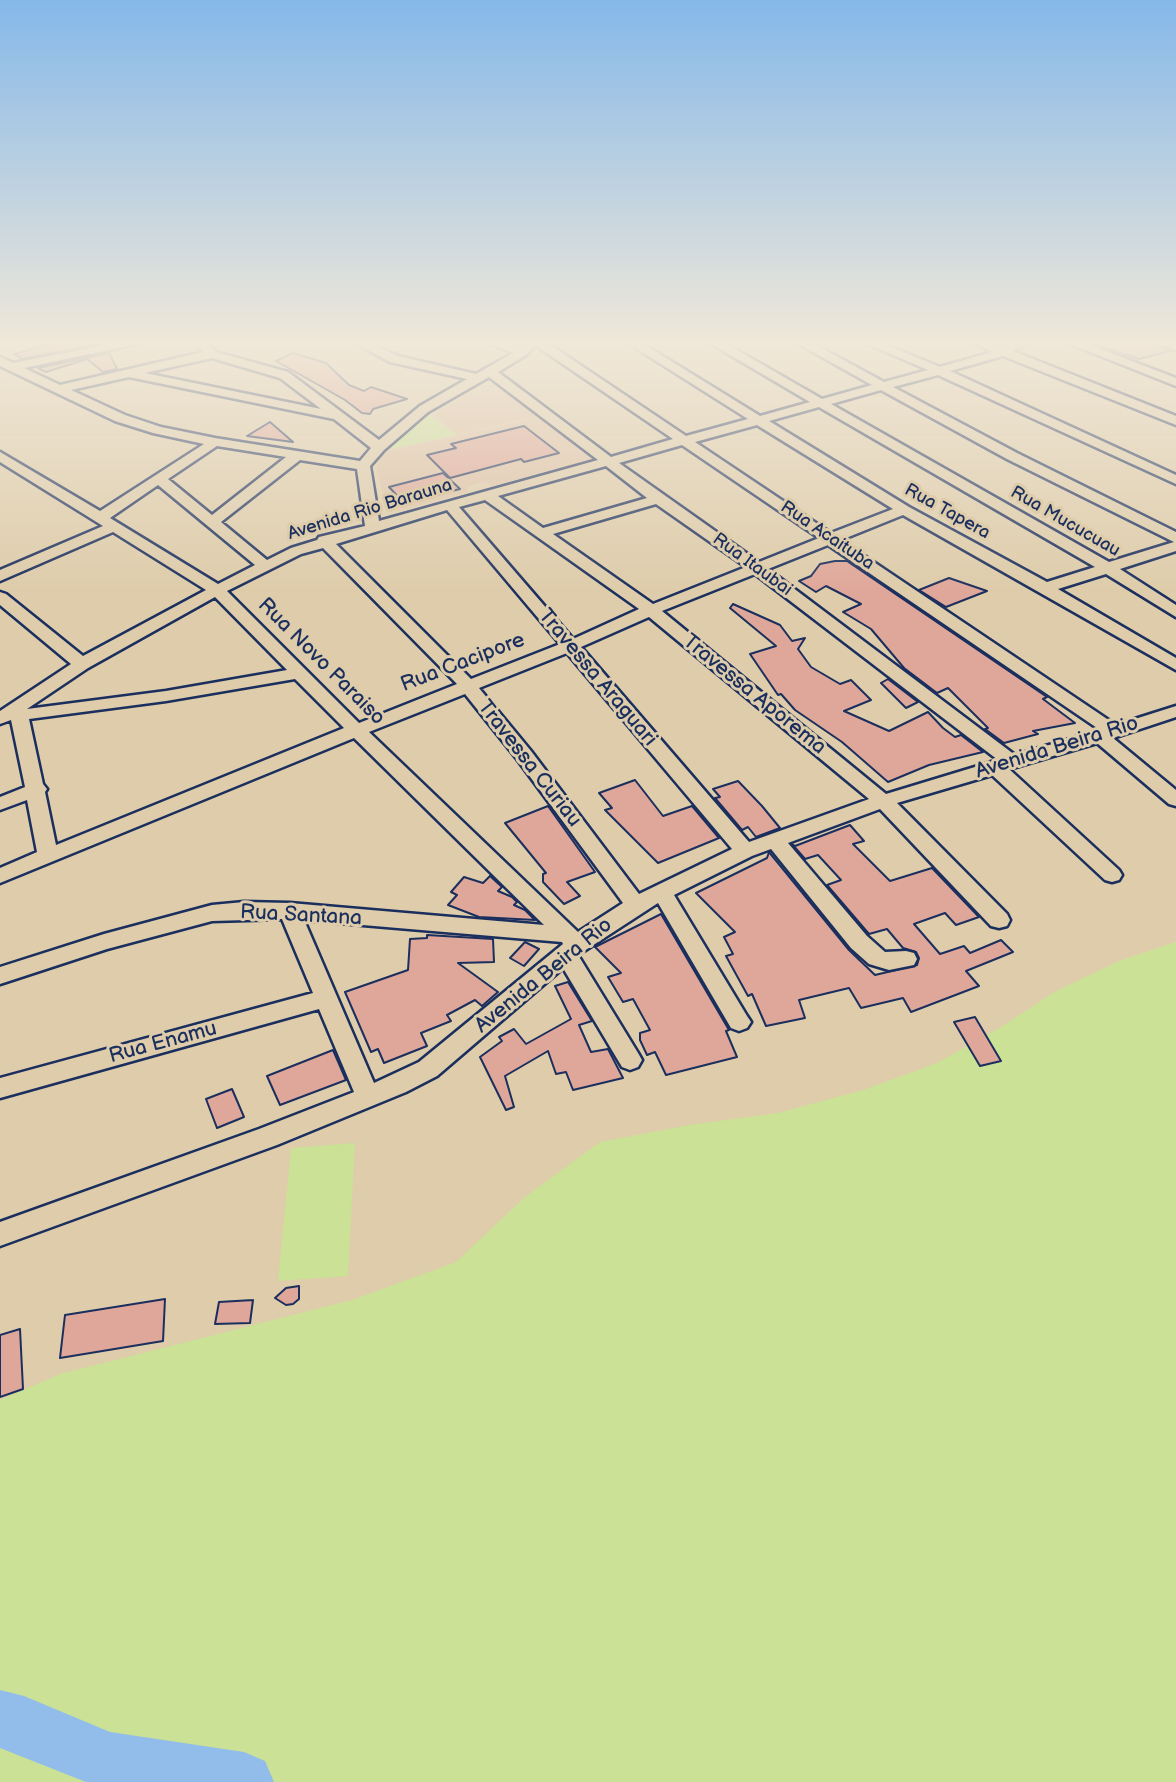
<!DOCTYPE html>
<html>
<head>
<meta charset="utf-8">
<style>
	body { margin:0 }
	canvas { display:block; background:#deccaa }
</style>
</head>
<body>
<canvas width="1176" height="1782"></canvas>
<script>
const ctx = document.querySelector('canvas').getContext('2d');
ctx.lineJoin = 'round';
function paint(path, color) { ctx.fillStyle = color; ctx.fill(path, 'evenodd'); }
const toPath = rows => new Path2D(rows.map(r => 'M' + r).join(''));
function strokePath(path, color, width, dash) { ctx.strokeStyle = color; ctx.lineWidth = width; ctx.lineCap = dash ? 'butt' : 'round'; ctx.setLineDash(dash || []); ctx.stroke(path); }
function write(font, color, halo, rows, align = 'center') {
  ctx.font = font + ' "Balsamiq Sans",sans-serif'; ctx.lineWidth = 6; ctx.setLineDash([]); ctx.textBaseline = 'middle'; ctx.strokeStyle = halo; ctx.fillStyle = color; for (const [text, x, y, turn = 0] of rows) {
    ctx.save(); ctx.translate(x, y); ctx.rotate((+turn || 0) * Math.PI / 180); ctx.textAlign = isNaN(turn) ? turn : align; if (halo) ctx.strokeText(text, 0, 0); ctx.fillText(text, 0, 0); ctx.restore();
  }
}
const built = toPath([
	[489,390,507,391,537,416,458,434,435,415,464,396],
	[539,417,593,458,493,486,483,482,468,486,467,492,400,511,386,507,377,470,378,454]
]);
const green = toPath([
	[430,415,456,435,384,450],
	[1176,942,1176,1782,0,1782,0,1400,60,1374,352,1300,456,1262,525,1197,600,1142,689,1125,778,1113,863,1090,937,1063,1001,1027,1056,991,1119,961],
	[355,1143,348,1276,278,1281,291,1148]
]);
const river = toPath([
	[0,1690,24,1696,110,1732,244,1752,265,1761,274,1782,86,1782,0,1748,0,1690]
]);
const building = toPath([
	[60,342,103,343,22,359,14,354,60,342],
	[1098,342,1154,342,1170,351,1139,359,1097,345,1098,342],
	[109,353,117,369,103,372,87,359,46,372,38,368,109,353],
	[293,353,326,363,349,385,364,391,371,387,407,399,373,409,370,414,362,413,345,400,276,361,293,353],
	[270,422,293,442,247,436,270,422],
	[524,426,559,453,524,462,521,459,450,478,427,455,456,448,451,444,524,426],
	[443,473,460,489,404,503,389,487,443,473],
	[835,561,847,561,1047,697,1043,699,1075,723,1033,731,1038,734,1004,743,985,729,988,728,948,688,937,693,904,668,871,629,843,612,861,604,826,586,816,592,799,581,811,576,820,564,835,561],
	[949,578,987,591,946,607,919,590,949,578],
	[733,604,780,625,792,641,805,638,798,649,811,667,840,684,851,680,871,700,844,711,889,731,928,712,943,728,955,737,961,735,983,752,929,765,888,782,842,742,795,710,781,694,778,695,750,654,776,646,730,608,733,604],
	[888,679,918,702,906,708,881,683,888,679],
	[635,780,663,816,692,806,719,838,658,863,605,810,612,808,599,793,635,780],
	[738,781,762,806,780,828,756,837,748,827,742,830,715,798,720,797,713,789,738,781],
	[548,806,595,872,567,882,580,896,564,904,543,882,543,874,546,873,505,823,548,806],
	[850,825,864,841,853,844,890,881,932,868,979,917,956,925,945,913,914,924,940,954,964,946,970,953,1001,940,1013,952,966,971,979,986,911,1012,903,998,861,1008,849,988,799,1000,805,1018,766,1026,752,994,748,996,726,956,733,954,724,937,735,932,696,893,767,858,769,852,849,950,875,975,917,965,919,958,916,952,903,948,887,929,869,934,827,885,841,880,818,855,805,859,792,844,795,846,850,825],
	[490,876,502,887,498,891,512,897,517,902,514,905,525,910,535,920,479,917,448,905,457,895,451,892,464,877,483,883,490,876],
	[661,914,729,1030,726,1031,737,1057,666,1075,655,1052,647,1055,640,1040,640,1033,650,1030,633,999,623,1002,608,977,621,973,595,947,661,914],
	[427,935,493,939,494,962,458,963,498,992,482,1006,475,1000,447,1015,451,1021,421,1033,427,1046,384,1063,378,1049,371,1052,345,992,408,970,410,939,427,938,427,935],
	[525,942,539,949,524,966,510,958,525,942],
	[568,982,592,1021,579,1025,591,1052,608,1049,623,1078,573,1090,566,1072,556,1074,548,1051,505,1076,514,1107,506,1110,480,1057,502,1041,499,1037,514,1029,526,1044,571,1019,555,986,568,982],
	[975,1017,1001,1061,980,1066,954,1022,975,1017],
	[333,1050,346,1080,280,1105,267,1076,333,1050],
	[232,1089,244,1117,217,1128,206,1099,232,1089],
	[299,1286,299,1299,293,1304,286,1305,275,1298,286,1288,299,1286],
	[165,1299,163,1341,60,1358,65,1315,165,1299],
	[253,1300,250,1323,215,1324,219,1302,253,1300],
	[20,1329,23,1389,0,1397,0,1335,20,1329]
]);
const minor = toPath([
	[121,342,146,342,24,368,60,385,203,352,193,342,206,342,216,352,288,372,379,440,420,406,467,379,390,362,353,342,368,342,398,356,476,374,513,353,487,342,504,342,520,348,525,342,546,342,686,436,748,419,626,342,640,342,760,416,810,402,708,342,723,342,822,399,872,385,795,342,810,342,884,382,928,370,863,342,879,342,940,367,992,352,973,342,990,342,1002,347,1014,342,1030,342,1013,351,1176,416,1176,425,1003,356,950,371,1176,475,1176,484,938,375,893,387,1017,453,1176,532,1176,551,1120,569,1176,605,1176,617,1106,574,1058,589,1176,658,1176,670,903,515,841,540,1116,725,1176,706,1176,717,1113,738,1176,790,1176,806,1169,804,1097,743,1009,769,1119,870,1122,875,1119,880,1112,882,1105,880,992,775,897,803,1007,914,1010,920,1007,926,999,928,991,926,880,809,788,843,867,936,885,952,906,951,914,953,917,959,914,965,889,970,869,964,851,948,771,849,752,856,674,895,747,1016,751,1022,747,1028,739,1031,731,1028,658,903,578,955,638,1053,642,1060,638,1067,630,1070,622,1067,563,968,437,1076,406,1092,277,1145,0,1246,0,1222,259,1129,354,1092,319,1009,0,1098,0,1078,313,993,282,919,212,921,107,949,0,984,0,967,104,934,212,905,244,902,290,903,544,925,354,738,0,883,0,868,37,852,27,800,0,810,0,797,25,787,11,720,0,724,0,711,71,664,0,605,0,592,6,594,83,656,206,590,113,532,0,581,0,570,103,526,0,462,0,452,100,511,204,444,153,433,115,421,0,366,0,357,13,363,121,342],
	[535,345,673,439,611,457,498,372,526,355,535,345],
	[212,358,280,378,321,409,145,373,212,358],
	[129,377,334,419,371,448,360,461,215,438,161,427,125,415,71,390,129,377],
	[489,377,598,460,379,521,370,466,384,450,428,412,489,377],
	[881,390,1007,459,1174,542,1109,562,831,404,881,390],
	[819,407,1095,567,1047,582,909,507,769,421,819,407],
	[757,425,893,509,831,533,695,442,757,425],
	[682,445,819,538,759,562,619,463,682,445],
	[217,446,286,457,212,515,168,479,217,446],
	[300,460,357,469,365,526,319,537,317,540,291,548,267,560,221,522,300,460],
	[606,466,647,498,543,528,498,496,606,466],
	[158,485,255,565,218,584,110,518,158,485],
	[485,500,536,536,639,609,573,639,459,507,485,500],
	[656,504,746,567,653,604,553,534,656,504],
	[447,510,560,644,471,679,336,544,447,510],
	[828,545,1100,730,1015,755,768,569,828,545],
	[323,548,457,684,359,723,227,591,301,554,323,548],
	[755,574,998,760,886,794,662,611,755,574],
	[215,597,287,670,166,691,27,709,88,668,215,597],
	[649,617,869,799,749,842,581,647,649,617],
	[567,653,732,849,639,894,531,751,479,688,567,653],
	[295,679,344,728,56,845,45,792,47,789,43,784,29,719,166,701,295,679],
	[465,694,517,759,623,903,578,932,369,732,465,694],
	[304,920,562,942,563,944,419,1062,374,1083,304,920],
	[1065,342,1082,342,1176,378,1176,386,1065,342],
	[1157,342,1176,343,1176,350,1159,344,1157,342]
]);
const farStreetnames = [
	["Avenida Rio Barauna",370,510,-17],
	["Rua Tapera",947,512,29],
	["Rua Mucucuau",1065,522,30],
	["Rua Acaituba",827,536,34],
	["Rua Itaubai",752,565,36]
];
const streetNames = [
	["Rua Novo Paraiso",321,662,45],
	["Rua Cacipore",463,663,-21],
	["Travessa Araguari",597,678,50],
	["Travessa Aporema",754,695,39],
	["Avenida Beira Rio",1057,748,-17],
	["Travessa Curiau",529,764,52],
	["Rua Santana",301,916,3],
	["Avenida Beira Rio",544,976,-39],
	["Rua Enamu",163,1043,-15]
];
paint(built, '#dec1a5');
paint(green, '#cae196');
paint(river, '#92bdea');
paint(building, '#dfa799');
strokePath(building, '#1b2f5e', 2);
strokePath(minor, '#1b2f5e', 5);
paint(minor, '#deccaa');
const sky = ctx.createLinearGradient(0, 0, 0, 592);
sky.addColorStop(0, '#85b8e9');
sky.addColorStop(0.58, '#f0e8d9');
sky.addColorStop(1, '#f0e8d900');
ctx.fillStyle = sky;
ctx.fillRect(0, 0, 1176, 592);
write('18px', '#1b2f5e', '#deccaa', farStreetnames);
write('21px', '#1b2f5e', '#deccaa', streetNames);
</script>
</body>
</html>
